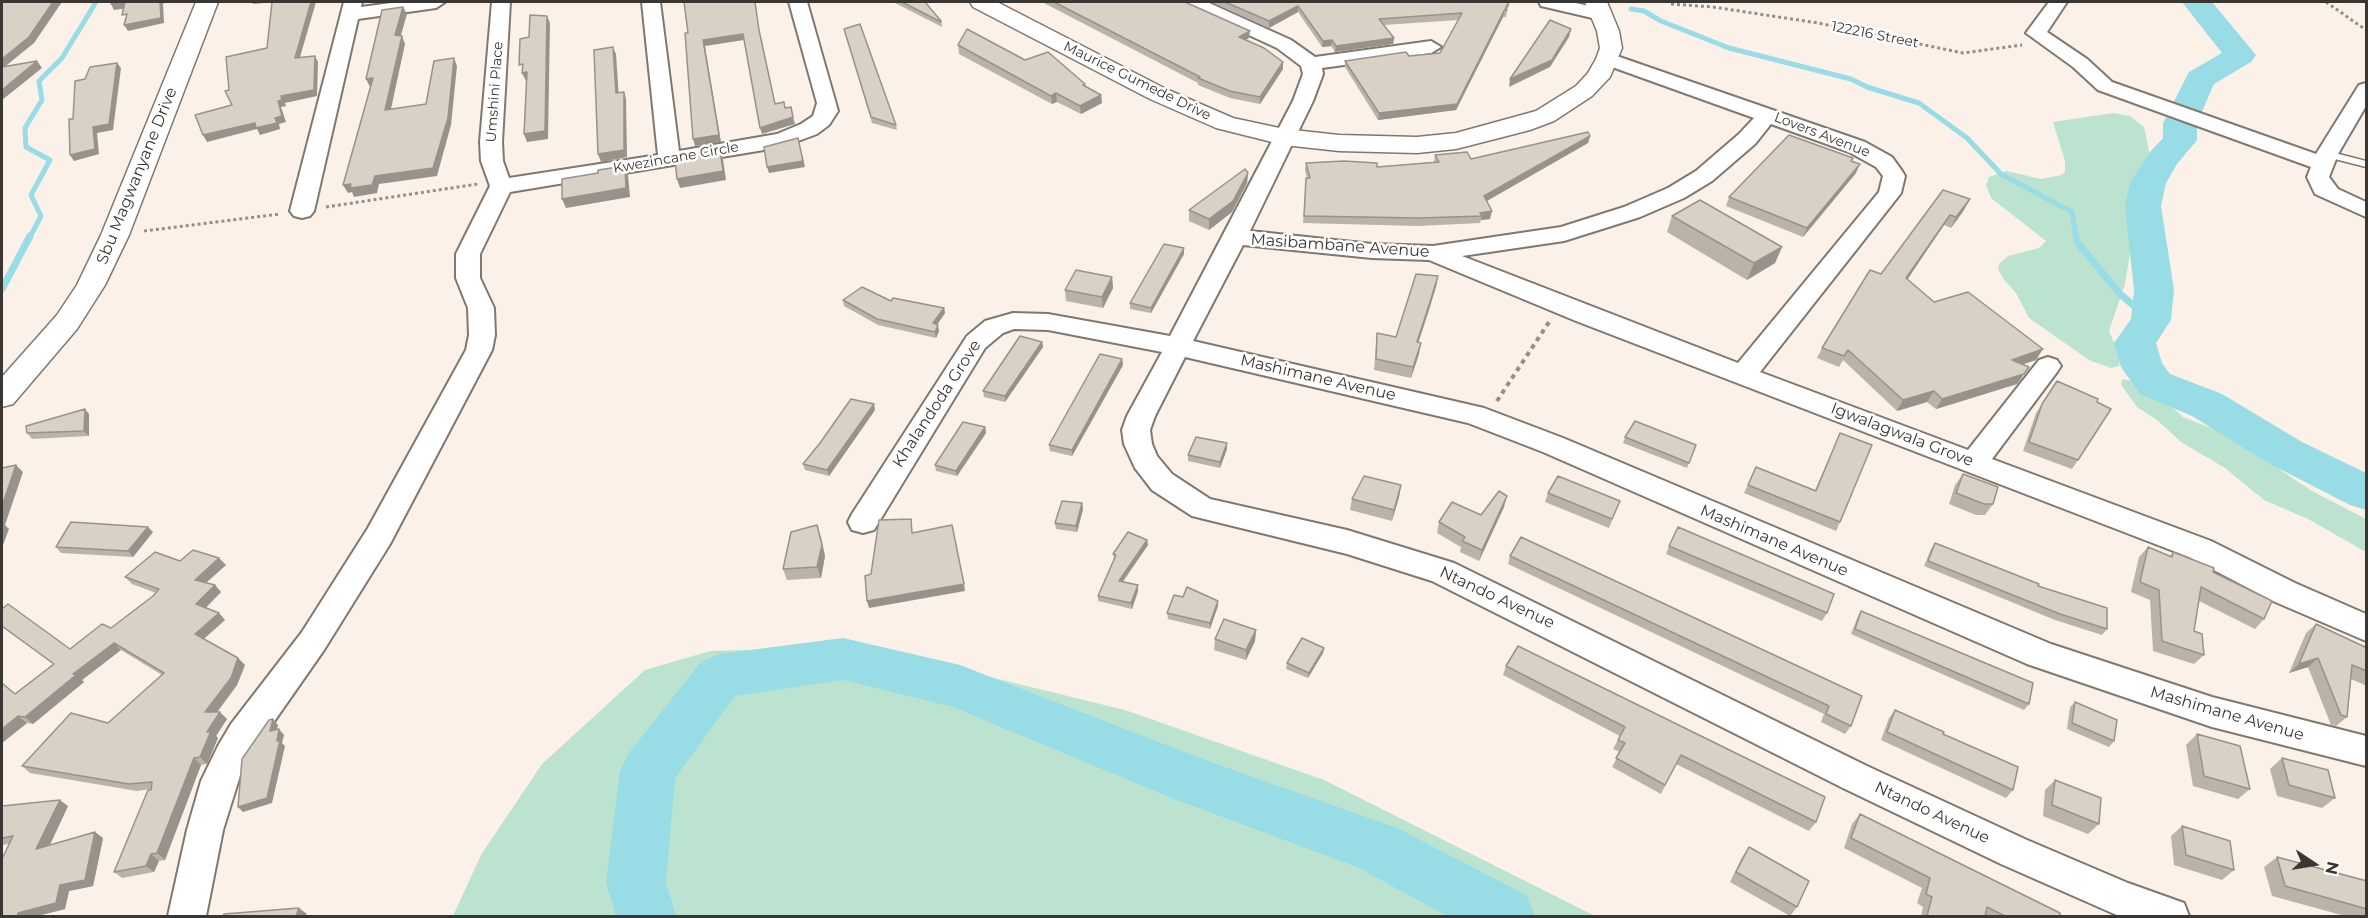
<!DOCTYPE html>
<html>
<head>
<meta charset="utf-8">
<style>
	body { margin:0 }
	#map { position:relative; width:2368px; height:918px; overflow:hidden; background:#fbf1e8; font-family:Montserrat,sans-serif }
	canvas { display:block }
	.frame { position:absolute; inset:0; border:3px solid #3a3633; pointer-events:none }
	.north { position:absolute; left:2284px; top:834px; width:60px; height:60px; -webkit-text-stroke:4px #fff; paint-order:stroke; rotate:102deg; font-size:16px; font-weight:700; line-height:24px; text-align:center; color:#3a3633 }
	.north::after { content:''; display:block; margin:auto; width:21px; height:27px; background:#3a3633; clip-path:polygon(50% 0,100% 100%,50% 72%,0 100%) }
</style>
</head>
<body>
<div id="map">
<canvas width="2368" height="918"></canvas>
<div class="frame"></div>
<div class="north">N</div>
</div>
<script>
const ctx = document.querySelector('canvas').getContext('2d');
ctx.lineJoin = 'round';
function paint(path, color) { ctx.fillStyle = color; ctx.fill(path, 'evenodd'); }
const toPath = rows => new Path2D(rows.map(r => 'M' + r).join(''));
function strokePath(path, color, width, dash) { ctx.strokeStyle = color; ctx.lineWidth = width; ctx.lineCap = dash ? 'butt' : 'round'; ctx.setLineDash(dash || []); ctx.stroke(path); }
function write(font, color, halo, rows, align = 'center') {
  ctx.font = font + ' Montserrat,sans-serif'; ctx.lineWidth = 5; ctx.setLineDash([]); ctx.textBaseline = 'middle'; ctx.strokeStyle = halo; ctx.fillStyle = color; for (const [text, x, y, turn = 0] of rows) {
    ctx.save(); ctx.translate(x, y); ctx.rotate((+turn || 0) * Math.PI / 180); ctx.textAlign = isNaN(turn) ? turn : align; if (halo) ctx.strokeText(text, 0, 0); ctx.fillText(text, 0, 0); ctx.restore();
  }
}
const green = toPath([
	[2113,113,2130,116,2144,127,2150,156,2132,188,2126,204,2132,241,2125,284,2109,331,2120,356,2119,366,2111,368,2089,360,2029,318,2016,293,2005,281,1998,269,1999,264,2008,256,2039,248,2046,241,1991,198,1986,185,1989,177,2006,171,2041,179,2061,175,2065,172,2065,161,2053,122],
	[2122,379,2132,381,2162,398,2183,417,2229,435,2263,453,2282,471,2312,491,2366,519,2366,552,2308,519,2264,500,2225,468,2181,442,2157,420,2137,407,2121,385],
	[867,647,1125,710,1324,780,1595,916,453,916,481,855,542,764,645,670,710,651]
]);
const streamFar1 = toPath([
	[1631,9,1644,11,1661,21,1729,48,1851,79,1867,87,1919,103,1967,138,2001,174,2072,212,2076,237],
	[30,237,41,216,31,195,50,160,26,147,25,128,42,100,39,81,62,58,96,2]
]);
const stream = toPath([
	[2076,236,2077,242,2120,294,2151,320],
	[2,289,30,236]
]);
const river = toPath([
	[2182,2,2212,2,2256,55,2251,62,2214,84,2197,123,2197,140,2177,164,2166,183,2161,206,2174,290,2171,320,2156,343,2162,363,2170,374,2222,394,2302,442,2366,473,2366,510,2350,505,2270,464,2192,416,2140,394,2121,367,2114,343,2131,319,2134,290,2125,206,2130,183,2150,152,2163,138,2163,123,2189,72,2222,53,2182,2],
	[843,638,960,665,1205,760,1397,828,1526,895,1535,916,1447,916,1357,867,1174,799,953,707,843,680,735,696,675,778,666,882,676,916,616,916,606,882,620,771,628,754,702,661,720,654,843,638]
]);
const pathFar1 = toPath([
	[2326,2,2366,30],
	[1671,4,1713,7,1818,23,1963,53,2022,45],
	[326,207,478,184],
	[144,231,280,214]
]);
const path = toPath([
	[1497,401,1549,322]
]);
const service = toPath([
	[2327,151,2366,161,2366,167,2323,156,2321,154,2327,151]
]);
const minor = toPath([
	[344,2,362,2,361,7,399,2,445,2,436,8,358,19,314,211,310,216,302,218,294,216,290,211,344,2],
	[492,2,510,2,502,142,503,161,509,178,658,155,642,2,660,2,679,151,777,134,801,124,813,116,817,103,789,2,807,2,838,111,829,125,817,134,782,147,510,192,480,254,480,278,494,308,495,335,492,350,390,544,324,650,243,766,223,830,206,916,168,916,187,830,201,781,218,746,231,724,302,632,368,528,466,350,469,335,468,308,456,278,456,254,490,186,481,161,480,142,492,2],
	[1184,2,1207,2,1291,40,1315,57,1431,41,1441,47,1431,53,1322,68,1323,74,1313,101,1250,231,1372,244,1433,246,1561,227,1624,207,1668,188,1696,171,1739,134,1754,118,1601,63,1598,59,1601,55,1608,53,1865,142,1892,157,1902,171,1905,176,1901,193,1760,372,1968,450,2039,360,2048,357,2057,360,2061,366,2057,372,1992,459,2211,541,2295,583,2366,614,2366,641,2273,601,2189,557,1576,321,1429,260,1372,258,1243,245,1193,341,1484,408,1563,438,2051,644,2212,697,2366,736,2366,766,2212,727,2027,664,1543,452,1468,423,1185,357,1155,416,1150,430,1152,444,1157,456,1172,474,1210,499,1347,530,1454,563,1867,766,2027,840,2128,883,2184,903,2189,916,2119,916,2001,864,1843,788,1432,581,1347,554,1192,516,1152,490,1135,468,1124,444,1122,430,1127,416,1162,352,1048,330,1014,329,1003,333,985,348,874,530,863,533,852,530,848,522,852,514,967,336,985,321,1013,313,1048,314,1170,336,1293,101,1303,74,1301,66,1277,48,1186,6,1184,2],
	[1771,124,1849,152,1876,167,1883,176,1879,192,1738,363,1462,256,1564,241,1640,217,1684,198,1712,181,1755,144,1771,124],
	[1539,2,1571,2,1608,10,1610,14,1601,20,1541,6,1539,2],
	[2049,2,2067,2,2047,32,2087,59,2112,82,2316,154,2359,85,2366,83,2366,106,2338,154,2329,177,2338,189,2366,202,2366,217,2315,194,2307,177,2311,167,2098,90,2073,67,2026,33,2049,2]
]);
const tertiary = toPath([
	[970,2,997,2,1166,89,1233,118,1284,129,1339,135,1417,137,1456,133,1536,111,1576,86,1588,73,1596,59,1600,48,1597,31,1585,2,1607,2,1619,31,1622,48,1610,77,1592,96,1554,121,1530,130,1456,149,1417,153,1339,151,1284,145,1216,128,1150,99,973,7,970,2]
]);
const secondary = toPath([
	[196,2,218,2,129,235,105,285,77,329,13,404,2,407,2,377,57,315,77,285,101,235,196,2]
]);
const wall = toPath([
	[893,2,925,2,941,21,942,26,942,27],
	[1042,2,1185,2,1249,38,1246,40,1283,69,1260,104,1230,98,1198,85,1198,83],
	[1211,2,1493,2,1510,4,1507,10,1506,17,1503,17,1456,110,1378,120,1345,67,1345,61,1409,56,1440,53,1458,20,1384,25,1394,38,1393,44,1335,52,1331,46,1322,47,1298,12,1269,28],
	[844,29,896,125,897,130,872,123],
	[958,45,1025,60,1085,84,1085,86,1101,95,1102,103,1081,114,1057,102,1052,104,959,54],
	[1590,136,1588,143,1487,201,1490,219,1481,220,1480,223,1418,226,1303,223,1306,178,1307,178,1305,170,1306,163,1377,167,1434,162,1435,155,1471,159],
	[1852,161,1856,173,1803,237,1726,206,1729,197],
	[1248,173,1247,183,1232,212,1209,230,1189,221,1189,210],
	[1943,190,1964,210,1951,228,1944,225,1907,279,1934,302,2036,360,2023,364,2022,378,2017,384,1936,409,1927,402,1897,411,1843,360,1839,367,1817,358,1822,348,1881,274],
	[1672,216,1782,247,1775,263,1747,280,1667,232],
	[1184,254,1151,313,1130,309,1130,303],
	[1438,276,1436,287,1428,313,1418,342,1419,354,1411,378,1374,370,1377,333,1396,337],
	[1112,277,1113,288,1103,308,1066,301,1065,290],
	[843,300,891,301,944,308,945,313,937,325,939,331,936,338,878,325,844,306],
	[1042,342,1043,347,1005,402,984,397,983,391],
	[1122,359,1123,365,1072,456,1050,451,1049,445],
	[2057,381,2078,460,2072,469,2023,451,2036,413],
	[875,410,829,476,805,470,803,464],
	[89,414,89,436,32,439,27,433],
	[985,427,986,433,957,476,936,471,935,465],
	[1840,433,1840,522,1836,531,1744,493,1756,467,1815,490],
	[1625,437,1696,445,1687,468,1623,443],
	[1227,449,1220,468,1188,461,1188,455],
	[1963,474,1993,504,1985,515,1976,515,1949,504,1955,485],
	[1401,485,1399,497,1392,521,1350,510,1352,499],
	[1548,493,1620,501,1609,528,1545,502],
	[1082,503,1083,509,1077,532,1056,529,1055,523],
	[1504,507,1479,561,1460,552,1461,547,1437,533,1439,522,1481,515],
	[153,532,133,557,61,553,56,547],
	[821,536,825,556,821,578,787,580,783,569],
	[1147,540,1148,545,1123,582,1138,585,1138,591,1132,609,1098,601,1098,596,1114,559,1113,554],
	[1935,543,2038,586,2107,629,2102,635,2055,620,1924,566,1931,549],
	[1669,546,1827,613,1822,621,1666,554],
	[2148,547,2170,556,2173,552,2213,572,2264,619,2255,629,2199,601,2194,631,2204,655,2194,664,2153,651,2150,600,2131,592,2139,557],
	[1510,556,1862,696,1851,726,1845,734,1821,722,1824,714,1508,564],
	[180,561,226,565,206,583,215,585,221,592,206,608,225,620,204,639,238,658,245,665,237,685,217,712,227,719,216,736,218,738,207,764,201,765,165,860,159,861,154,872,122,878,114,872,151,789,137,791,30,773,22,766,108,723,162,675,121,650,82,680,84,682,33,724,27,723,2,743,15,694,53,664,2,627,2,609,70,649,111,628,153,596,156,593,132,584,125,577],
	[1183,597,1218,601,1218,606,1210,629,1168,619,1167,613],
	[1861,611,2029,704,2024,710,1851,634,1858,616],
	[2316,624,2367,648,2367,686,2351,679,2347,717,2336,726,2331,725,2308,667,2289,673,2306,633],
	[1256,630,1255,641,1246,660,1214,650,1215,639],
	[1324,648,1323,653,1308,678,1286,669,1287,663],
	[1506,666,1816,822,1809,831,1676,764,1661,794,1612,767,1620,752,1613,749,1620,736,1503,675],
	[2075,702,2114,741,2109,747,2067,729,2070,707],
	[1895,710,1943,734,2013,790,2006,798,1881,740,1889,718],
	[2197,734,2250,789,2238,799,2193,786,2186,745],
	[2282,758,2335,798,2322,808,2277,796,2270,769],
	[2055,780,2099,824,2088,834,2043,816,2045,790],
	[2,806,68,806,50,845,103,838,93,886,69,891,65,909,37,916,2,916,9,844,2,845],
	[1860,814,2060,916,1921,916,1923,907,1917,903,1922,888,1844,848,1852,824],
	[2182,826,2234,870,2222,880,2174,865,2171,836],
	[1749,847,1797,907,1790,916,1730,882,1742,857],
	[2277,857,2367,881,2367,916,2345,916,2272,896,2264,867]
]);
const shadedWall = toPath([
	[53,2,62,2,34,43,2,69,2,59],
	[125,2,128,8,114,10,111,4],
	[160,2,165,2,163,4,164,23,128,31,124,25],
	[252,2,276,2,253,4],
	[311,2,316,2,298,64,295,58],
	[1298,6,1298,12,1269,28,1269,21],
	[403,7,407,14,399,42,395,35],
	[1504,11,1503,17,1456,110,1378,120,1379,113],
	[547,16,550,23,548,139,527,142,524,134],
	[1571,29,1569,37,1550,67,1509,87,1510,79],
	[1250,31,1249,38,1239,43,1239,37],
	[743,34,744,40,705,46,721,142,695,146,693,139,703,40],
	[402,36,405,44,389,118,385,110],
	[1394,38,1393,44,1335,52,1336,46],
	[1332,40,1331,46,1322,47,1323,41],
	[613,47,616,54,619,100,616,93],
	[315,56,318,62,317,96,285,103,286,106,281,107,286,122,279,124,280,129,260,135,257,129,207,142,203,135,275,118,278,101],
	[454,58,457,66,451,125,437,176,379,184,377,193,354,197,352,192,348,193,343,185,375,176,433,168],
	[37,61,42,68,2,100,2,90],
	[1283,62,1283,69,1260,104,1260,97],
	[117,63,121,68,113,130,97,133,99,154,74,161,70,155,93,127],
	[527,72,530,80,526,81,522,73],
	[373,78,370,87,366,79],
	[624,92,626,99,627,157,601,162,598,154],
	[1056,93,1057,102,1052,104,1051,96],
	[1101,95,1102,103,1081,114,1080,106],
	[793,117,795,124,762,134,760,128],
	[1590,136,1588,143,1483,203,1484,196],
	[798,138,805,167,769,173,767,167],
	[720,150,723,159,726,180,680,188,677,179],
	[1860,164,1856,173,1803,237,1807,228],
	[625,166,628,175,630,197,566,208,562,199],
	[1248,173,1247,183,1232,212,1209,230,1209,219],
	[1970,199,1964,210,1951,228,1956,217],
	[1492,211,1490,219,1481,220,1482,216,1480,213],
	[1950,215,1944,225,1901,289,1906,278],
	[1782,247,1775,263,1747,280,1754,263],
	[1184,248,1184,254,1151,313,1151,308],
	[1438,276,1436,287,1428,313,1415,353,1417,342],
	[1112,277,1113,288,1103,308,1102,297],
	[944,308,945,313,934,329,933,323],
	[938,325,939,331,936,338,935,332],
	[1042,342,1043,347,1005,402,1005,396],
	[1421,343,1419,354,1411,378,1413,367],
	[2043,349,2036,360,2006,370,2012,360],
	[1122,359,1123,365,1072,456,1072,450],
	[2029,367,2017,384,1936,409,1942,399],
	[1934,391,1927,402,1897,411,1903,400],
	[874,404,875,410,829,476,827,470],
	[85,409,89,414,89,436,84,431],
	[985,427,986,433,957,476,956,471],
	[1227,443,1227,449,1220,468,1220,462],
	[16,465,23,472,5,525,9,529,2,548,2,506],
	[1401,485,1399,497,1392,521,1394,510],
	[1507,496,1504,507,1479,561,1482,550],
	[1082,503,1083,509,1077,532,1076,526],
	[817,525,825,556,821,578,817,567],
	[148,527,153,532,133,557,128,551],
	[1147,540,1148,545,1119,586,1119,581],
	[219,558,226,565,201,587,195,580],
	[964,584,965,591,869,608,867,601],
	[215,585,221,592,202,611,196,604],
	[1138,585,1138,591,1132,609,1131,603],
	[1218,601,1218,606,1210,629,1210,623],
	[219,613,225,620,201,641,195,634],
	[1256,630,1255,641,1246,660,1246,650],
	[114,643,121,650,82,680,84,682,33,724,25,717,73,674],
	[1324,648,1323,653,1308,678,1309,673],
	[238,658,245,665,237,685,212,719,205,712],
	[2318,658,2308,667,2289,673,2299,664],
	[220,712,227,719,216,736,218,738,207,764,200,757,207,732],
	[18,716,27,723,2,743,2,729],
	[273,719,278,725,275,737,270,731],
	[279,729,284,735,282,743,285,746,272,803,243,812,238,807,277,741],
	[194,758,201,765,165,860,157,853],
	[60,800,68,806,45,855,36,849],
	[95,832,103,838,93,886,69,891,65,909,37,916,18,916,18,913,60,885],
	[151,854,159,861,154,872,146,866],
	[299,908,307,914,306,916,296,916]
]);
const building = toPath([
	[2,2,53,2,29,37,2,59,2,2],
	[112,2,160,2,161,18,124,25,127,14,122,15,125,2,111,4,112,2],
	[272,2,311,2,295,58,315,56,314,90,281,96,282,100,278,101,282,116,275,118,277,123,256,128,255,123,203,135,195,115,232,105,225,91,229,90,226,57,267,48,272,2],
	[684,2,755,2,759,30,775,104,784,102,785,108,791,107,793,117,760,128,743,34,703,40,719,135,693,139,685,33,688,33,684,2],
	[902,2,925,2,941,21,941,22,902,2],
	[1054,2,1185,2,1250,31,1239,37,1264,48,1283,62,1260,97,1230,91,1198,78,1200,77,1054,2],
	[1225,2,1509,2,1505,9,1507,10,1504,11,1457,104,1379,113,1345,61,1406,52,1409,56,1440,53,1462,13,1379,19,1394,38,1336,46,1332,40,1323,41,1298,6,1269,21,1225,2],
	[403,7,395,35,402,36,385,110,426,104,434,61,454,58,448,118,433,168,375,176,372,185,350,188,351,184,343,185,373,78,366,79,382,10,403,7],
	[530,15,547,16,545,131,524,134,527,72,522,73,523,64,519,65,520,39,529,37,530,15],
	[1550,20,1571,29,1552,60,1510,79,1550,20],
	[860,24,896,125,871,117,844,29,860,24],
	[967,29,1025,60,1048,52,1085,84,1083,85,1101,95,1080,106,1056,93,1051,96,958,45,967,29],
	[613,47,616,93,624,92,624,150,598,154,594,50,613,47],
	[37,61,2,90,2,67,37,61],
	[117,63,109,124,93,127,95,149,70,155,69,119,73,119,75,81,85,79,90,67,117,63],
	[1588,132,1590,136,1484,196,1492,211,1480,213,1482,216,1419,218,1304,216,1306,178,1310,178,1306,163,1344,161,1377,163,1377,167,1439,162,1435,155,1467,152,1471,159,1588,132],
	[1789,135,1853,158,1851,161,1860,164,1807,228,1729,197,1789,135],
	[798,138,803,161,767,167,764,147,798,138],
	[720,150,723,171,677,179,675,160,695,157,694,154,720,150],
	[625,166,626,188,562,199,562,179,598,173,598,170,625,166],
	[1245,169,1248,173,1233,201,1209,219,1189,210,1245,169],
	[1943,190,1970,199,1956,217,1950,215,1906,278,1934,302,1968,292,2043,349,2012,360,2029,367,2024,374,1942,399,1934,391,1903,400,1848,350,1844,356,1822,348,1870,270,1881,274,1943,190],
	[1700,200,1782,247,1754,263,1672,216,1700,200],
	[1164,244,1184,248,1151,308,1130,303,1164,244],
	[1076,270,1112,277,1102,297,1065,290,1076,270],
	[1416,274,1438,276,1430,302,1417,342,1421,343,1413,367,1376,359,1377,333,1396,337,1416,274],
	[862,287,891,301,893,298,944,308,933,323,938,325,935,332,877,319,843,300,862,287],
	[1020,336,1042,342,1005,396,983,391,1020,336],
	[1100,354,1122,359,1072,450,1049,445,1100,354],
	[2057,381,2098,399,2097,402,2111,409,2078,460,2029,442,2042,404,2057,381],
	[851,399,874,404,827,470,803,464,820,443,851,399],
	[85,409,84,431,27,433,26,426,85,409],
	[1635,421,1696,445,1689,463,1625,437,1635,421],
	[963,422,985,427,956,471,935,465,963,422],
	[1840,433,1872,445,1840,522,1748,485,1756,467,1816,491,1840,433],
	[1196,437,1227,443,1220,462,1188,455,1196,437],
	[16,465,2,506,2,468,16,465],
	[1963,474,1998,487,1993,504,1984,504,1956,493,1963,474],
	[1364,476,1401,485,1394,510,1352,499,1364,476],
	[1558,476,1620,501,1612,519,1548,493,1558,476],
	[1499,491,1507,496,1482,550,1462,541,1465,537,1439,522,1452,502,1481,515,1499,491],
	[1062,501,1082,503,1076,526,1055,523,1062,501],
	[911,519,912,533,952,525,964,584,867,601,865,576,871,574,879,520,911,519],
	[71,522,148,527,128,551,56,547,71,522],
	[817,525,822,545,817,567,783,569,791,532,817,525],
	[1678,527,1834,594,1827,613,1669,546,1678,527],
	[1128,532,1147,540,1119,581,1138,585,1131,603,1098,596,1116,555,1113,554,1128,532],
	[1521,537,1862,696,1851,726,1826,714,1829,706,1510,556,1521,537],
	[1935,543,2039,584,2038,586,2107,608,2107,629,2060,614,1928,561,1935,543],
	[2148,547,2172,557,2173,552,2214,568,2213,572,2272,601,2264,619,2201,587,2194,631,2202,634,2204,655,2162,641,2159,590,2140,582,2148,547],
	[193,550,219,558,195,580,215,585,196,604,219,613,195,634,238,658,231,678,205,712,220,712,207,732,211,731,200,757,194,758,157,853,151,854,146,866,114,872,148,790,151,790,152,782,129,784,22,766,71,713,108,723,164,673,114,643,73,674,76,675,25,717,18,716,2,729,2,683,15,694,54,664,2,626,2,609,8,604,70,649,102,624,111,628,153,596,159,589,125,577,155,552,180,561,193,550],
	[1187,587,1218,601,1210,623,1167,613,1174,595,1183,597,1187,587],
	[1861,611,2033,683,2029,704,1855,629,1861,611],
	[1224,619,1256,630,1246,650,1215,639,1224,619],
	[2316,624,2367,648,2367,671,2352,665,2347,717,2341,715,2318,658,2299,664,2316,624],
	[1302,638,1324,648,1309,673,1287,663,1302,638],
	[1518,646,1825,797,1816,822,1681,755,1665,785,1616,758,1625,743,1618,740,1625,727,1506,666,1518,646],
	[2075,702,2117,720,2114,741,2072,723,2075,702],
	[1895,710,1944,732,1943,734,2018,767,2013,790,1887,732,1895,710],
	[273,719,270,731,279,729,277,741,280,740,267,798,238,807,242,759,269,720,273,719],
	[2197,734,2240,746,2250,789,2204,776,2197,734],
	[2282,758,2328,770,2335,798,2289,785,2282,758],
	[2055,780,2101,798,2099,824,2052,805,2055,780],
	[60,800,36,849,95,832,85,880,60,885,56,903,18,913,18,916,2,916,2,859,13,836,2,838,2,806,60,800],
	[1860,814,2060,913,2060,916,2005,916,1987,907,1985,916,1927,916,1932,897,1926,894,1930,878,1851,838,1860,814],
	[2182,826,2230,841,2234,870,2186,855,2182,826],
	[1749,847,1809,881,1797,907,1736,872,1749,847],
	[2277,857,2367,881,2367,909,2285,886,2277,857],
	[299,908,296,916,223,916,224,914,299,908]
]);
const farStreetnames = [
	["122216 Street",1875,35,11],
	["Maurice Gumede Drive",1137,81,26],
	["Umshini Place",495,92,-86],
	["Lovers Avenue",1822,135,21],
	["Kwezincane Circle",676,158,-10]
];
const streetNames = [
	["Sbu Magwanyane Drive",137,176,-68],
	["Masibambane Avenue",1340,246,4],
	["Mashimane Avenue",1318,378,13],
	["Khalandoda Grove",937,404,-57],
	["Igwalagwala Grove",1902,435,21],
	["Mashimane Avenue",1774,541,23],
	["Ntando Avenue",1497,598,25],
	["Mashimane Avenue",2227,714,16],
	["Ntando Avenue",1932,813,25]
];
paint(green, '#bce3d0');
strokePath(streamFar1, '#98dce6', 5);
strokePath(stream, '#98dce6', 7);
paint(river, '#98dce6');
strokePath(service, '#80786f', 3);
strokePath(minor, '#80786f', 4);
strokePath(tertiary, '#80786f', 3);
strokePath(secondary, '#80786f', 3);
strokePath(pathFar1, '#958e88', 3, [3, 3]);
strokePath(path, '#958e88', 4, [4.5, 4.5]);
paint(service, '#fff');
paint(minor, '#fff');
paint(tertiary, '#fff');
paint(secondary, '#fff');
paint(wall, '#bbb3aa');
paint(shadedWall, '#98928b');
paint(building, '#d9d0c6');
strokePath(building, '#98928b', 1.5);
write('14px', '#3a3633', '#fff', farStreetnames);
write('16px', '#3a3633', '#fff', streetNames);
</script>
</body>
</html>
